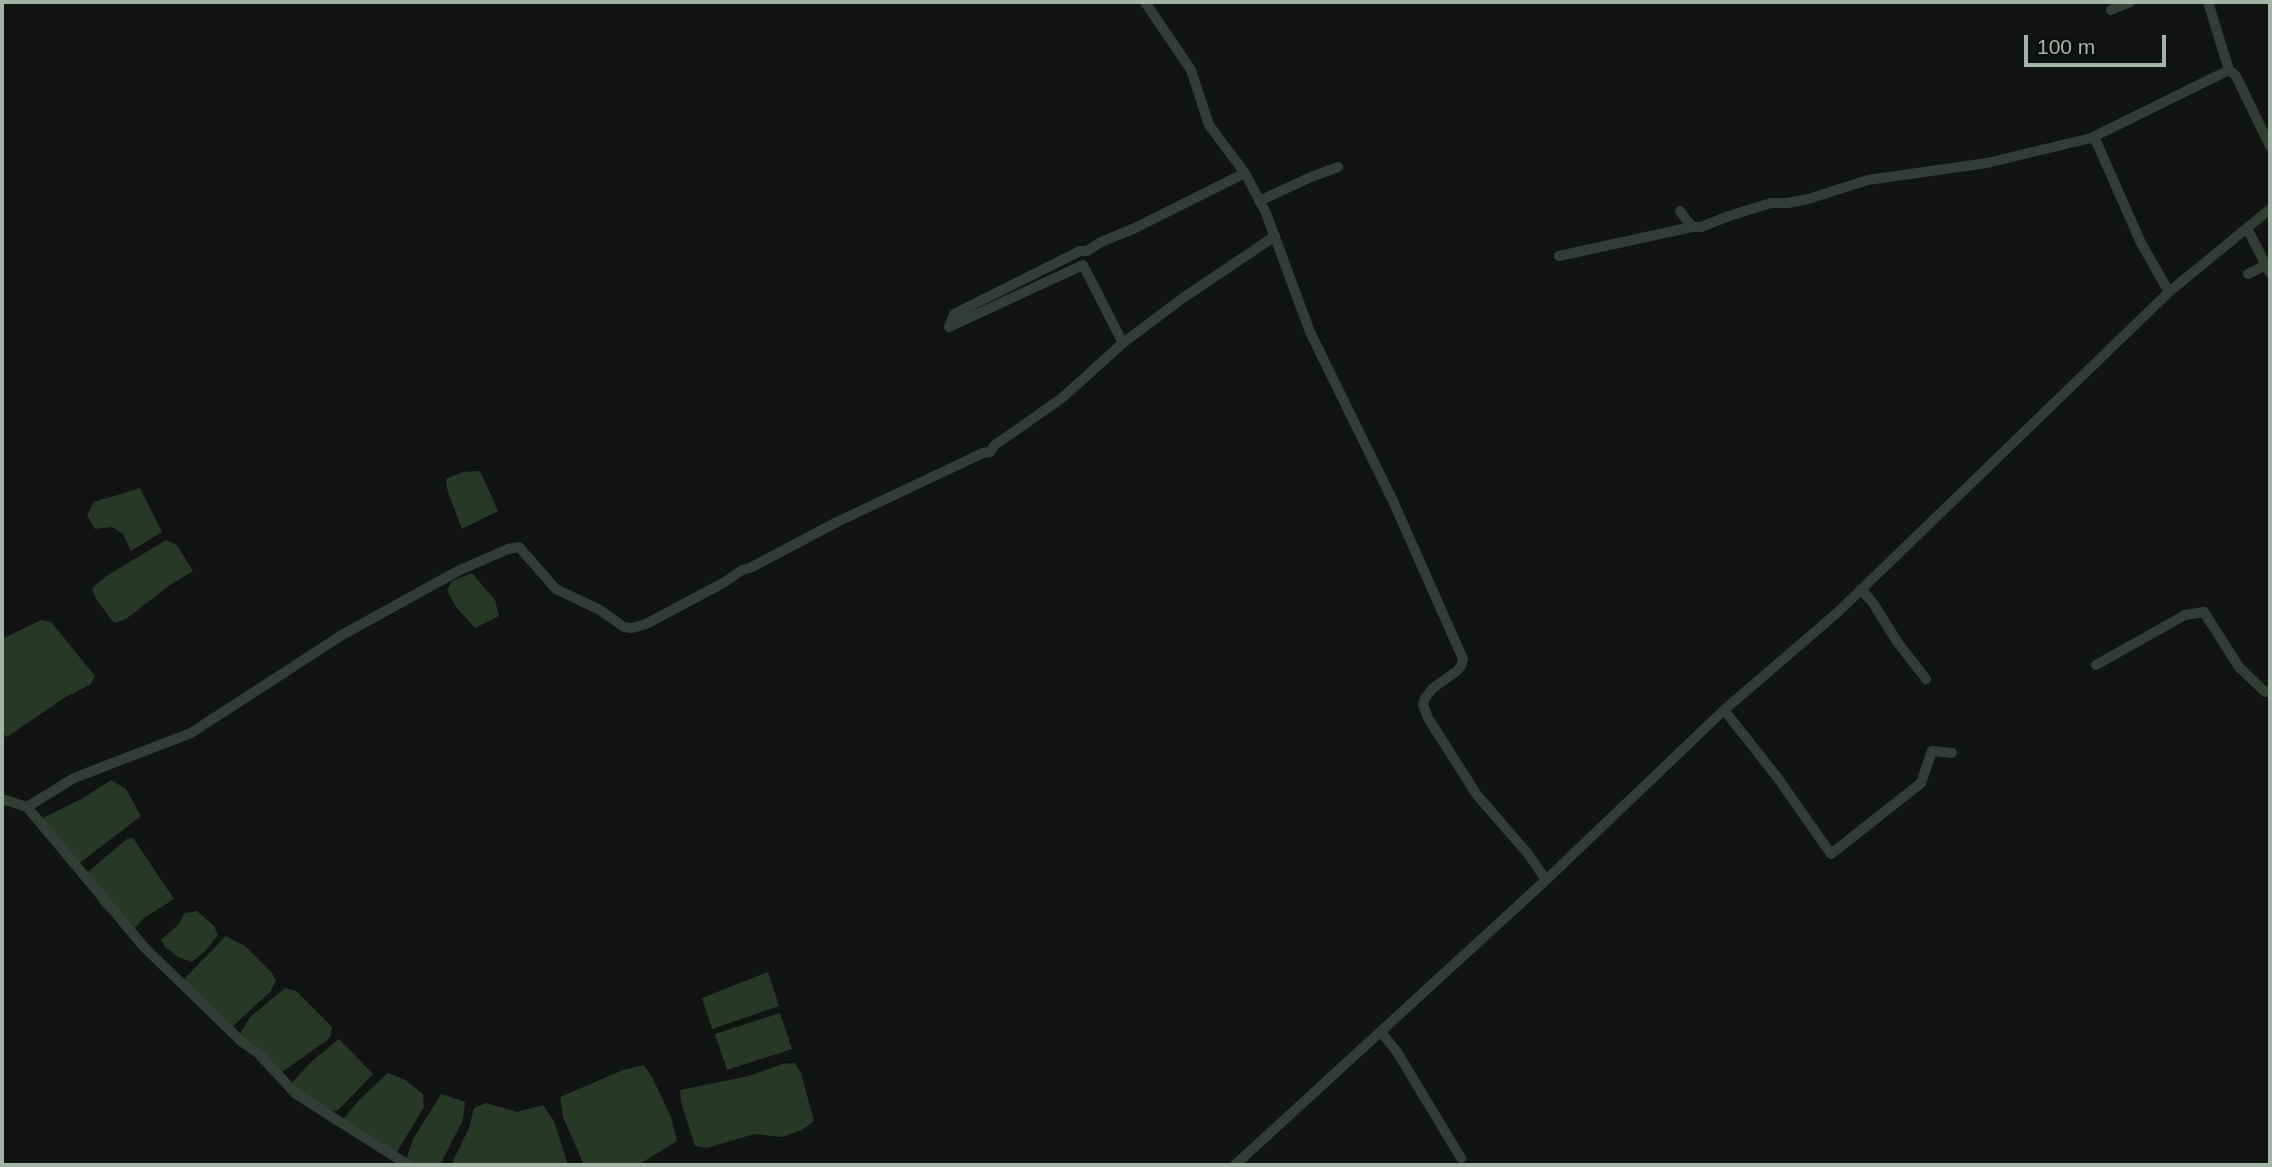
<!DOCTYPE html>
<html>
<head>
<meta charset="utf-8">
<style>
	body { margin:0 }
	#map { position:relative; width:2272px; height:1167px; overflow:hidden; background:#121413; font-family:Arial,sans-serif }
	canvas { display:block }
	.frame { position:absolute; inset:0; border:4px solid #a2b6a7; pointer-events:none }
	.scale { position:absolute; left:2024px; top:35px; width:142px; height:32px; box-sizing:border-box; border:4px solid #a2b6a7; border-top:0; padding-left:9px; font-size:21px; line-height:24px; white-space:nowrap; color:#a2b6a7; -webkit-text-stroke:5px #0d0f0e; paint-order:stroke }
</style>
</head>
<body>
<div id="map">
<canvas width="2272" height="1167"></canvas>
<div class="frame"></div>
<div class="scale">100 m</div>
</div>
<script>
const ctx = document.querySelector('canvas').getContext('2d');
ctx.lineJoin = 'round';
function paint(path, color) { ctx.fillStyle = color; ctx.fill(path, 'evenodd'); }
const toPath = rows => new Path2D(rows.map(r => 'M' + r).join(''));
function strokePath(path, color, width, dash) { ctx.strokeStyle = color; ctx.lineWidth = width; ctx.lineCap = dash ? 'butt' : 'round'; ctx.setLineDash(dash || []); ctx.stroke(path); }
const water = toPath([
	[480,471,498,511,462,529,447,489,446,479,463,472],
	[140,488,162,532,131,551,123,534,112,527,95,529,87,515,94,502],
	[166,540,177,545,193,571,170,585,126,619,114,623,96,599,92,588,108,575],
	[472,573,495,600,499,616,475,628,456,607,447,590,452,581],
	[41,620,51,622,95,676,91,684,64,698,7,737,2,732,2,639],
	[111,780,126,789,141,816,77,865,35,822,83,798],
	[133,838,174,899,144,918,130,933,102,906,82,877,127,839],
	[197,911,214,926,218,935,205,951,192,962,178,957,165,947,161,940,178,925,185,913],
	[226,936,245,946,272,973,276,981,270,992,232,1027,217,1025,184,979],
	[768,972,779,1006,712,1029,702,998],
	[285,988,296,991,332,1027,330,1038,285,1070,273,1074,249,1051,238,1037,250,1017],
	[780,1013,792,1049,727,1070,715,1034],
	[339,1039,373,1074,338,1110,324,1114,289,1086,312,1061],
	[795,1063,801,1073,814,1121,802,1130,782,1137,754,1134,707,1148,695,1146,681,1102,680,1090,749,1076,782,1064],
	[644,1065,652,1077,671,1117,677,1141,638,1165,584,1165,563,1117,560,1097,623,1070],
	[388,1073,405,1080,423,1094,424,1107,393,1159,341,1122,359,1100],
	[441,1094,465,1102,463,1120,440,1165,410,1165,406,1160,413,1139],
	[486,1103,517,1112,543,1105,554,1121,568,1165,451,1165,469,1128,474,1108]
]);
const minor = toPath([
	[1145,2,1191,70,1209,125,1245,173,1266,213,1310,332,1393,501,1463,659,1461,666,1457,671,1433,688,1425,698,1423,705,1428,718,1477,795,1529,855,1546,880],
	[2208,2,2229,70,2236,76,2270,146],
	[2111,10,2130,2],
	[2091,138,2229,70],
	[1259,201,1311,177,1338,167],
	[1680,211,1692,227,1701,227,1729,216,1771,203,1788,203,1808,199,1868,180,1987,163,2091,138,2096,141,2141,243,2169,292],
	[2247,228,2270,273],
	[1559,256,1692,227],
	[2248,274,2266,265],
	[949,327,954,314,1080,251,1087,251,1101,242,1133,229,1245,173],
	[949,327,1083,265,1123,343],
	[1861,589,1873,603,1898,643,1926,679],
	[2096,665,2185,615,2204,612,2239,667,2265,692,2270,691],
	[1724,710,1777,777,1831,854,1921,783,1932,751,1952,753],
	[2,799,27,807,144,947,242,1042,258,1053,296,1094,408,1165],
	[27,807,74,778,191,733,342,635,458,571,508,549,519,547,556,589,600,610,624,627,632,628,646,624,725,582,742,570,750,568,837,522,983,453,990,452,995,445,1062,398,1123,343,1183,298,1275,236],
	[1381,1032,1397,1052,1461,1158],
	[1235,1165,1546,880,1724,710,1838,612,2169,292,2270,209]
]);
paint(water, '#273827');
strokePath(minor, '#343c37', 10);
</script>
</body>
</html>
